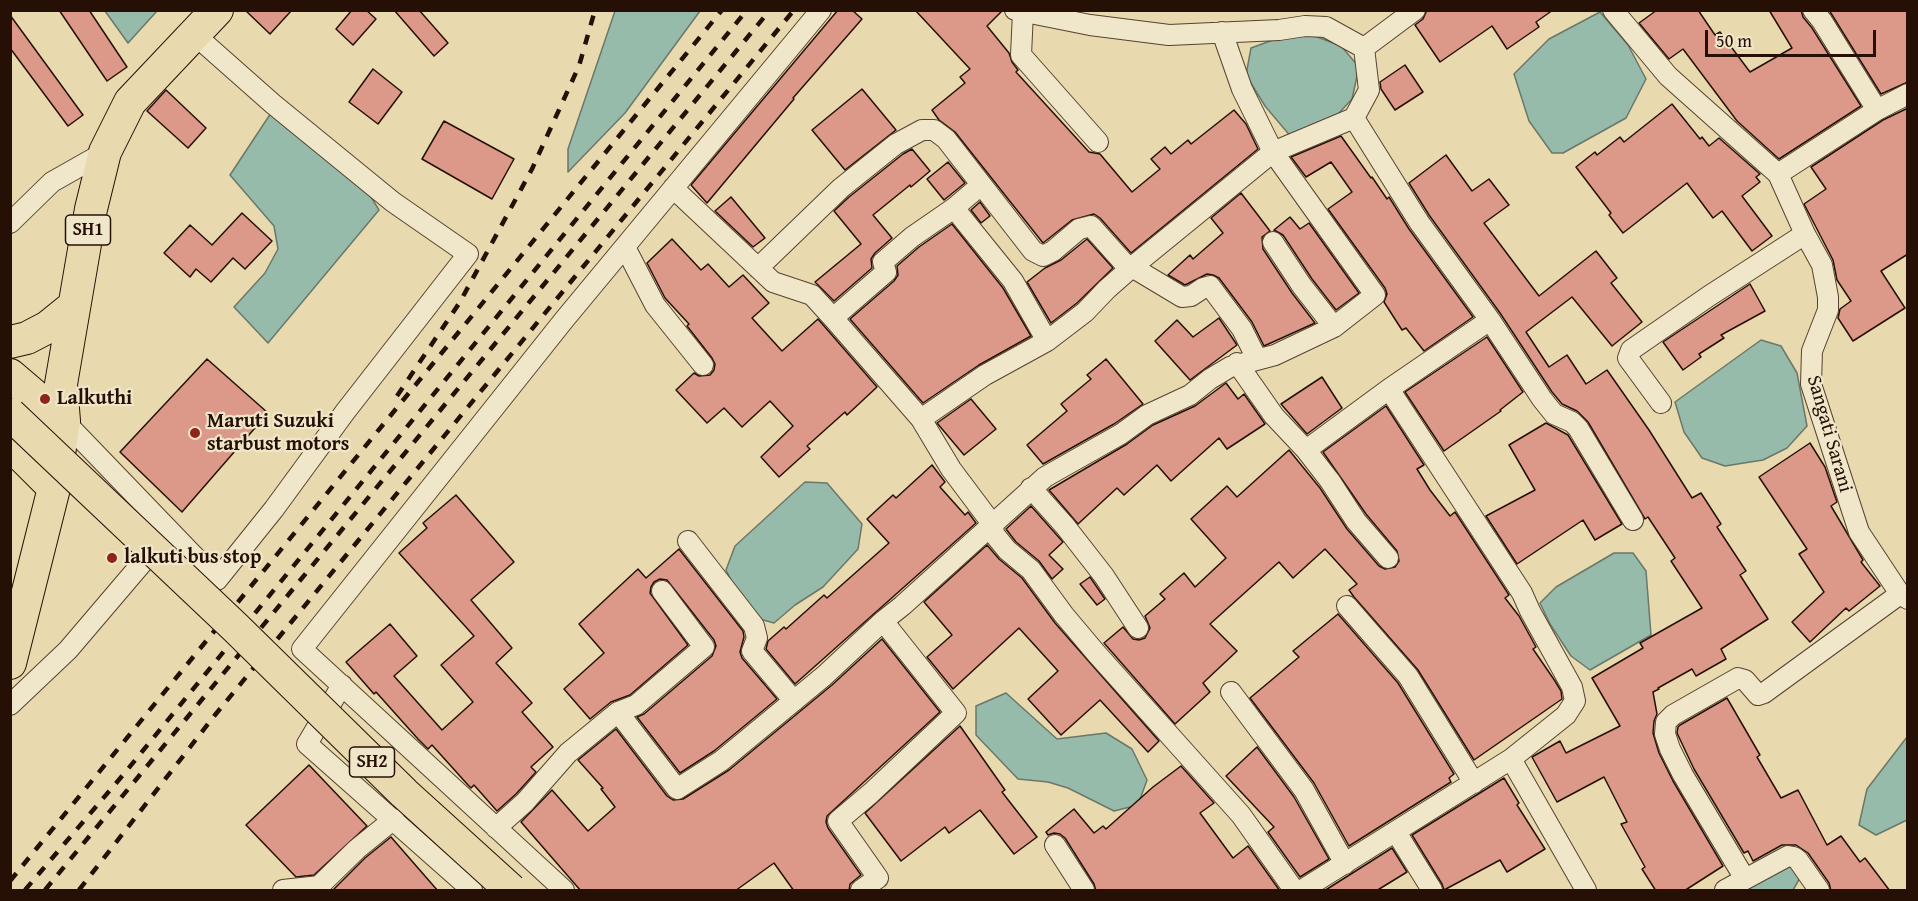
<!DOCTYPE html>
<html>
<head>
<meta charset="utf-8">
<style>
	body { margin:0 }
	#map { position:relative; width:1918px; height:901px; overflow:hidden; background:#e8daae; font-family:"Gentium Book Plus",serif }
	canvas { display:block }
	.frame { position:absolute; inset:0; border:12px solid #261006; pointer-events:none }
	.scale { position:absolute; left:1705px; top:30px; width:171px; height:27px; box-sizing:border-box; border:3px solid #261006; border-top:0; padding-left:8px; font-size:18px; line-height:21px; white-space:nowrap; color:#261006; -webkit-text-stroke:4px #f0e7ca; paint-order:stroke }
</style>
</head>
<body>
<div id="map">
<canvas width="1918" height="901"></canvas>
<div class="frame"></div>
<div class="scale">50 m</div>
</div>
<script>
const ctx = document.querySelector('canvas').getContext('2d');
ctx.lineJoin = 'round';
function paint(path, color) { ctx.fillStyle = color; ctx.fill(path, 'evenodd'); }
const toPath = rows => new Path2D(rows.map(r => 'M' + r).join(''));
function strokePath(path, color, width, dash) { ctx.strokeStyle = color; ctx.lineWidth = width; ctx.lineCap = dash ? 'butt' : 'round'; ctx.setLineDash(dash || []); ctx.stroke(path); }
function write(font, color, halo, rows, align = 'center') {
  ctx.font = font + ' "Gentium Book Plus",serif'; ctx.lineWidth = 4.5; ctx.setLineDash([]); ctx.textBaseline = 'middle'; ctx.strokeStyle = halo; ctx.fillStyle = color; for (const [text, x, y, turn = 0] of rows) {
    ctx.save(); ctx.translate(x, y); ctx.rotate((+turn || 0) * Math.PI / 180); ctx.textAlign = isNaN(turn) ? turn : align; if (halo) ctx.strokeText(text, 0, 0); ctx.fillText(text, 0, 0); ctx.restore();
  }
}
const water = toPath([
	[105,11,157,11,128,43,105,11],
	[615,11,700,11,625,113,568,172,568,149,615,11],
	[1600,12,1628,45,1646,79,1626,118,1563,153,1552,153,1529,121,1514,74,1549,39,1600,12],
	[1307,33,1341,46,1359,67,1352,99,1328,125,1292,138,1265,106,1246,75,1251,48,1281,37,1307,33],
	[271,113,371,197,379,210,268,343,234,307,265,273,278,249,274,226,230,175,271,113],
	[1761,340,1781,346,1797,373,1807,426,1787,448,1763,460,1725,466,1702,458,1684,432,1675,402,1761,340],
	[805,482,827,483,862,524,858,549,823,587,795,605,774,623,749,616,726,570,735,546,805,482],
	[1614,553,1633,553,1646,571,1651,635,1590,670,1571,656,1550,624,1540,603,1556,587,1614,553],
	[1006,693,1057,739,1106,733,1132,749,1147,780,1138,805,1114,811,1068,788,1048,782,1018,779,976,735,976,706,1006,693],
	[1907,737,1907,820,1876,835,1859,825,1867,789,1907,737],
	[1786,859,1804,871,1793,890,1734,890,1786,859]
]);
const building = toPath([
	[59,10,89,10,127,67,107,81,59,10],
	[245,10,292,10,270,34,245,10],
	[352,10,366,10,376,19,353,45,336,29,352,10],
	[394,10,419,10,448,43,434,56,394,10],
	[838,10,852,10,862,19,793,98,794,99,707,203,691,185,838,10],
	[915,10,1003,10,987,26,1009,53,1012,62,1018,70,1016,72,1089,152,1100,154,1132,192,1160,169,1151,159,1165,147,1171,154,1188,140,1191,144,1234,110,1246,124,1258,149,1131,253,1100,218,1094,214,1072,220,1043,243,955,132,939,120,932,110,965,83,960,77,970,69,915,10],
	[1427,10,1553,10,1536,22,1539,27,1507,49,1492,26,1440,62,1415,25,1423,19,1427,10],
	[1657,10,1698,10,1715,35,1720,32,1750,72,1792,48,1769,10,1801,10,1803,17,1812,28,1861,106,1779,159,1737,121,1683,49,1669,59,1639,23,1657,10],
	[1829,10,1908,10,1908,82,1881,94,1829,10],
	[10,15,83,115,68,126,10,48,10,15],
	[1405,65,1423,92,1395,110,1381,89,1380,82,1405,65],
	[373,69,402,92,378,124,349,102,373,69],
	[862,89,896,130,845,170,812,130,862,89],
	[166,90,206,128,188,148,147,111,166,90],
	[1672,104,1700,139,1702,137,1709,146,1719,138,1760,174,1756,177,1760,182,1742,196,1772,236,1752,251,1722,211,1713,218,1687,183,1623,233,1609,215,1611,213,1576,167,1595,152,1597,155,1620,137,1624,142,1672,104],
	[1908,108,1908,254,1881,271,1905,308,1853,341,1838,318,1840,309,1851,301,1837,280,1833,260,1804,204,1826,189,1811,167,1883,120,1908,108],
	[444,121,514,159,492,199,422,159,444,121],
	[1341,136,1371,178,1372,177,1387,199,1389,197,1409,229,1473,317,1424,351,1406,328,1402,330,1384,302,1387,294,1385,288,1328,209,1352,192,1331,162,1306,177,1291,157,1341,136],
	[912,149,930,171,911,187,910,185,873,215,892,238,875,253,871,259,872,268,834,301,815,282,861,244,834,211,849,197,903,154,912,149],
	[1446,155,1472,191,1489,179,1509,205,1484,223,1539,296,1596,251,1617,278,1611,283,1642,322,1612,346,1572,297,1526,332,1549,367,1567,355,1586,384,1607,370,1649,430,1692,498,1701,493,1721,524,1717,527,1746,571,1740,575,1768,619,1721,649,1726,659,1696,676,1692,669,1658,688,1659,689,1653,692,1657,714,1654,721,1653,733,1659,753,1673,781,1723,866,1684,891,1656,891,1642,869,1645,867,1621,824,1627,822,1604,777,1557,802,1532,757,1560,741,1566,753,1620,726,1592,678,1643,648,1640,643,1702,608,1671,561,1675,558,1648,517,1645,519,1588,422,1577,411,1562,404,1552,392,1500,313,1429,215,1409,183,1446,155],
	[948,162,965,183,944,200,927,179,948,162],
	[1241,193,1270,231,1262,237,1263,249,1292,293,1315,323,1264,346,1252,322,1219,278,1213,275,1207,274,1185,285,1168,275,1190,255,1193,259,1223,233,1211,218,1241,193],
	[731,197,765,238,753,247,715,211,731,197],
	[980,202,990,216,981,223,971,210,980,202],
	[242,213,272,241,245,269,233,258,211,282,196,269,190,277,164,253,190,225,212,245,242,213],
	[1290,217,1300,229,1309,223,1359,293,1336,310,1312,279,1283,235,1274,230,1290,217],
	[952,224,1003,288,1031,336,979,365,923,403,850,319,894,281,898,275,897,266,919,247,952,224],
	[672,239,701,270,708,264,729,287,743,275,769,303,752,318,782,351,818,319,877,387,847,415,845,412,807,446,810,449,779,477,761,457,793,426,770,401,742,427,724,408,707,423,676,390,694,373,699,376,710,375,714,370,715,364,712,358,687,326,689,324,665,298,647,263,672,239],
	[1087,239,1113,268,1077,303,1051,323,1027,282,1045,268,1061,260,1087,239],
	[1750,284,1765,311,1721,335,1724,338,1699,354,1701,357,1683,370,1663,342,1750,284],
	[1219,318,1237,345,1190,380,1155,341,1177,320,1193,337,1219,318],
	[1487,337,1523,392,1500,410,1501,411,1444,451,1405,392,1487,337],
	[207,359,268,413,182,512,120,452,207,359],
	[1106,359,1143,404,1114,424,1043,464,1027,445,1067,411,1061,404,1091,379,1087,375,1106,359],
	[1322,377,1342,408,1307,434,1281,404,1322,377],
	[1226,383,1238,399,1244,394,1265,424,1227,449,1219,438,1171,481,1157,465,1124,495,1117,488,1078,524,1049,490,1127,444,1153,425,1195,406,1226,383],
	[971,399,996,429,964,455,937,423,971,399],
	[1386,406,1424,465,1417,469,1430,490,1450,516,1455,512,1509,595,1505,598,1519,616,1536,647,1533,649,1555,681,1561,691,1562,699,1474,760,1418,670,1354,597,1349,590,1357,584,1325,549,1293,578,1279,562,1210,624,1237,651,1203,683,1210,692,1175,724,1104,643,1123,627,1133,639,1139,640,1145,638,1150,628,1145,616,1165,599,1160,594,1184,573,1195,587,1226,558,1191,519,1227,486,1237,497,1289,450,1320,488,1347,529,1379,566,1385,569,1395,567,1399,561,1397,551,1366,514,1323,452,1386,406],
	[1546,423,1568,435,1622,524,1595,540,1583,520,1517,564,1486,516,1535,490,1509,445,1546,423],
	[1810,443,1825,467,1837,502,1831,506,1863,560,1861,562,1880,586,1849,611,1846,608,1810,642,1792,622,1824,592,1799,554,1807,549,1759,477,1810,443],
	[932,465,945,482,940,487,965,515,968,512,976,523,795,684,766,649,768,641,784,627,786,629,824,595,827,598,889,543,867,519,893,495,896,498,932,465],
	[456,495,514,562,471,600,512,648,496,663,532,703,522,712,553,747,531,767,536,772,516,794,497,811,474,785,471,788,468,785,432,745,428,749,418,739,376,692,374,694,346,662,390,624,417,656,394,676,442,730,473,702,441,665,474,636,399,553,427,528,423,523,456,495],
	[1031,506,1063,542,1049,555,1063,569,1052,579,1039,561,1016,542,1006,529,1031,506],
	[987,545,999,559,1022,578,1055,623,1159,741,1148,752,1100,700,1061,735,1028,699,1058,671,1019,628,953,689,927,657,952,635,924,602,987,545],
	[679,549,743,631,744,637,740,652,742,658,777,699,714,751,680,773,637,717,644,714,712,656,716,646,714,640,667,580,660,579,654,582,651,587,650,593,688,645,630,695,611,702,590,719,564,689,604,653,579,624,638,569,646,578,679,549],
	[1090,577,1105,599,1097,605,1080,584,1090,577],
	[1338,614,1398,683,1454,774,1449,778,1451,782,1349,846,1314,783,1250,698,1299,657,1293,651,1338,614],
	[882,639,940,712,827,816,826,822,828,828,861,875,850,884,849,891,794,891,774,863,735,891,581,891,521,822,552,790,588,831,615,807,601,789,603,788,578,760,616,729,667,796,673,800,683,799,729,770,832,685,882,639],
	[1727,698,1760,755,1757,757,1781,798,1798,790,1827,845,1841,836,1860,862,1865,858,1890,891,1831,891,1829,883,1808,853,1796,845,1782,845,1753,861,1748,851,1744,853,1694,769,1677,733,1678,727,1680,725,1727,698],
	[960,726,1005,790,1002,792,1037,837,1014,854,980,810,949,833,945,827,901,861,865,813,960,726],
	[1257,747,1294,797,1329,859,1300,877,1268,832,1274,827,1226,776,1257,747],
	[309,765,367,826,314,875,296,877,246,825,309,765],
	[1181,766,1214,803,1200,813,1233,858,1248,846,1280,891,1096,891,1094,884,1065,838,1060,834,1054,833,1048,835,1046,832,1074,809,1094,833,1103,826,1106,829,1153,787,1181,766],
	[1504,778,1519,803,1517,805,1545,849,1507,872,1500,860,1444,890,1442,884,1412,835,1504,778],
	[391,837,438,891,332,891,365,858,391,837],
	[1392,848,1407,872,1376,891,1324,891,1392,848]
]);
const minor = toPath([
	[1015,10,1090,25,1169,35,1279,30,1305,26,1326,27,1364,48,1415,10],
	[1613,10,1668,76,1778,174,1805,234,1822,265,1828,297,1828,310,1812,351,1811,384,1859,532,1900,594,1908,599],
	[1813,10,1822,21,1877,110],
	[1023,12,1021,55,1098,142],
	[1778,174,1877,110,1908,94],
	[673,188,773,282,812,295,833,318,921,419,951,469,993,525,994,534,1007,550,1031,570,1064,615,1096,653,1241,815,1294,890],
	[954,208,1013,281,1047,341],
	[10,223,52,182,105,152],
	[1273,242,1302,286,1334,327],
	[625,247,655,305,703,365],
	[758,268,841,188,896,144,922,130,934,130,946,139,1033,251,1043,256,1053,251,1079,229,1091,226,1124,263,1132,267,1273,152,1354,118],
	[833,318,886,272,883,262,912,237,954,208,981,185],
	[1490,320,1542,399,1554,414,1572,422,1578,428,1633,520],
	[1237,363,1274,416,1306,450,1389,389],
	[1661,403,1628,358,1631,350,1709,296,1805,234],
	[921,419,985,375,1047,341,1085,312,1107,289,1132,267,1182,297,1191,296,1203,288,1210,286,1242,329,1257,359],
	[64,421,217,580,274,509,345,412,468,254,393,202,273,104,195,35],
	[1306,450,1330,481,1356,521,1388,558],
	[1031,488,1065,526,1104,576,1138,628],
	[688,541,754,626,757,638,752,651,794,701],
	[1347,606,1408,676,1474,783],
	[342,685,307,744,472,890],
	[1231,692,1304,790,1345,864],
	[10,705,68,650,160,542],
	[618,712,677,789,721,761,824,676,883,621],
	[1511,759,1586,890],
	[496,828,525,802,568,753,618,712,636,705,704,647,662,591],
	[1396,832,1432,890],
	[1055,845,1084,890],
	[1745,879,1683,775,1670,749,1665,734,1666,722,1673,715,1738,678,1745,680,1758,695,1764,693,1900,594],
	[283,890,320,886],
	[315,890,357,849,394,819],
	[564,890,302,649,564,320,821,10],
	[861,890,878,878,838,821,871,793,956,713,883,621,902,606,1045,477,1121,434,1147,415,1190,395,1210,379,1230,367,1275,355,1334,327,1375,295,1273,152,1242,89,1222,32],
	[1302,890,1511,759,1566,715,1575,701,1572,687,1530,611,1522,593,1389,389,1490,320,1419,222,1354,118,1369,90,1364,48],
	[1725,890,1788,856,1794,857,1798,860,1819,890]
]);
const primary = toPath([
	[10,342,27,338,48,327,74,306],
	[10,375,64,421],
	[10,444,54,488],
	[10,663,54,488,64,421,61,384,91,209,105,152,130,102,217,10]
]);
const rail = toPath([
	[397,396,460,302,532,169,579,66,595,10],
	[10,881,722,10],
	[25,890,123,775,747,10],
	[45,890,770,10],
	[79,890,215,715,794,10]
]);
const primaryBridge = toPath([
	[10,414,236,628,404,793,511,890]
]);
const markers = [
	[45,399,6,"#8f2418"],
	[195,433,6,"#8f2418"],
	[112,558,6,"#8f2418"]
];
const shields = [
	[88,230,45],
	[372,762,45]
];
const shieldNames = [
	["SH1",88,230],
	["SH2",372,762]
];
const poiNames = [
	["Lalkuthi",57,399],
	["Maruti Suzuki",207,422],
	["starbust motors",207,445],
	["lalkuti bus stop",124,558]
];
const streetNames = [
	["Sangati Sarani",1829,434,74]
];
paint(water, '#97bbab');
strokePath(water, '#6a7769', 1.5);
paint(building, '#dc9889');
strokePath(building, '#261006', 1.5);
strokePath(minor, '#564230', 22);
strokePath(primary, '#261006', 34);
strokePath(minor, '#f0e7ca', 20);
strokePath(primary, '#e8daae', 32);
strokePath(rail, '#261006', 4.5, [10, 10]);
strokePath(primaryBridge, '#261006', 34, []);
strokePath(primaryBridge, '#e8daae', 32);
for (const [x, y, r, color] of markers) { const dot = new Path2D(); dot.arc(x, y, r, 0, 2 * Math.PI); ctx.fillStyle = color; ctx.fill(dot); strokePath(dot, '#f0e7ca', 2); }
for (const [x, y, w] of shields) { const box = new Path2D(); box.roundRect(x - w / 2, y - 15, w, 30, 4.5); ctx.fillStyle = '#f0e7ca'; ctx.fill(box); strokePath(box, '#261006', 1.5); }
write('bold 18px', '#261006', null, shieldNames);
write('bold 20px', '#261006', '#f0e7ca', poiNames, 'left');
write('20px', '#261006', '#f0e7ca', streetNames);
</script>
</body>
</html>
